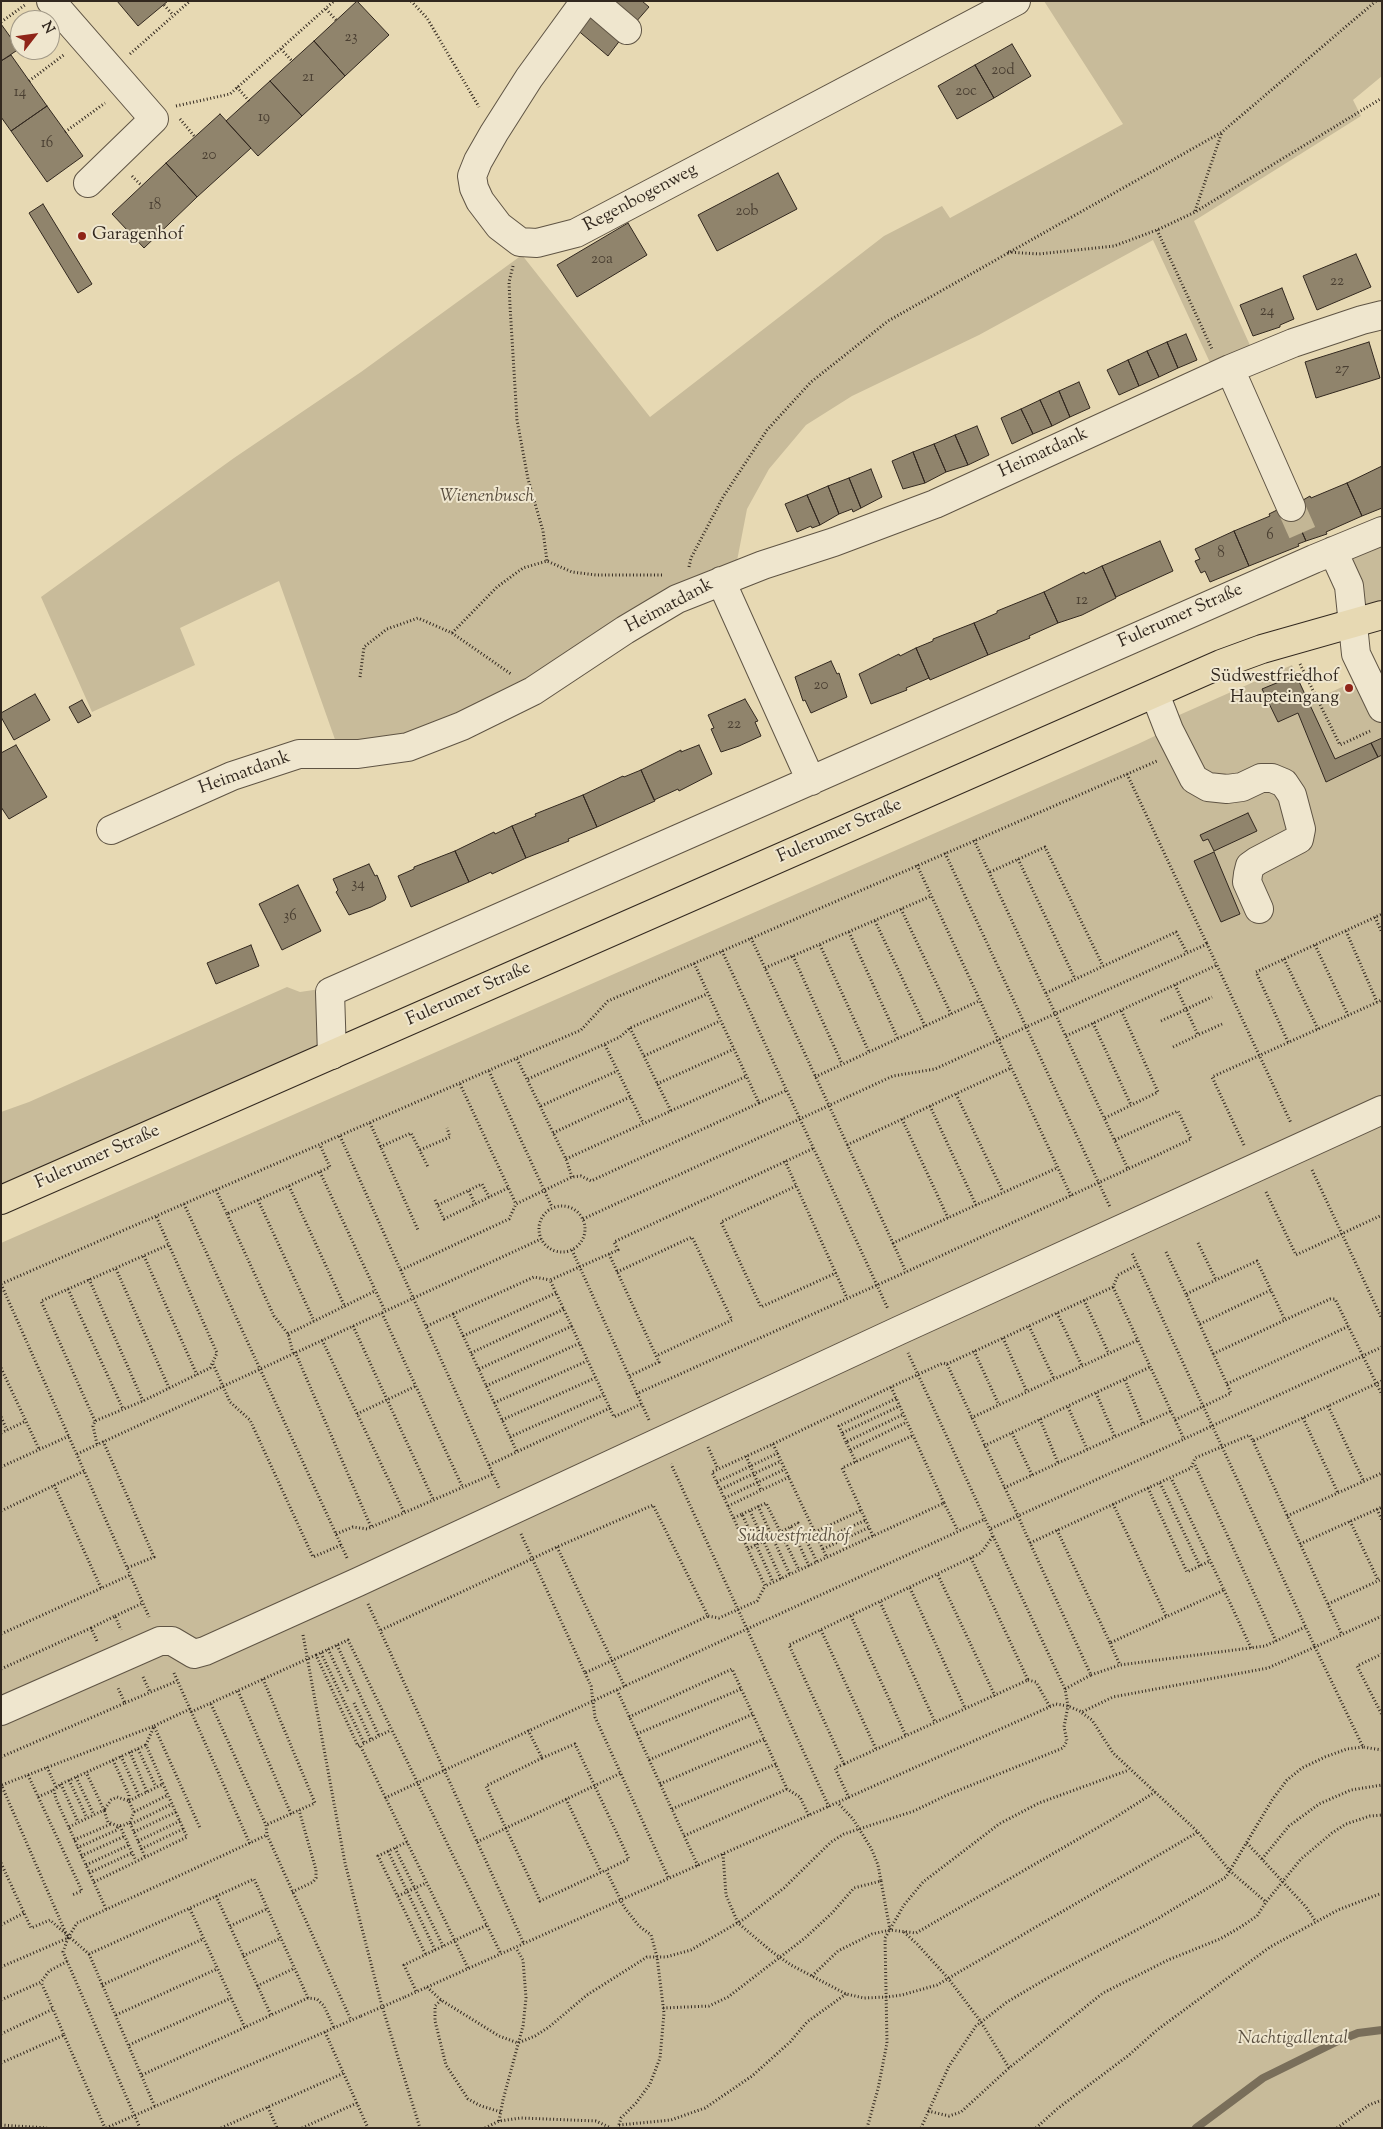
<!DOCTYPE html>
<html>
<head>
<meta charset="utf-8">
<style>
	body { margin:0 }
	#map { position:relative; width:1383px; height:2129px; overflow:hidden; background:#e7d9b3; font-family:"Sorts Mill Goudy",serif }
	canvas { display:block }
	.frame { position:absolute; inset:0; border:2px solid #32281f; pointer-events:none }
	.north { position:absolute; left:10px; top:10px; width:50px; height:50px; box-sizing:border-box; background:#efe6ce; border:1px solid #a39a88; border-radius:50%; rotate:60deg; font-size:14px; font-weight:700; line-height:20px; text-align:center; color:#32281f }
	.north::after { content:''; display:block; margin:auto; width:18px; height:22px; background:#8f2418; clip-path:polygon(50% 0,100% 100%,50% 72%,0 100%) }
</style>
</head>
<body>
<div id="map">
<canvas width="1383" height="2129"></canvas>
<div class="frame"></div>
<div class="north">N</div>
</div>
<script>
const ctx = document.querySelector('canvas').getContext('2d');
ctx.lineJoin = 'round';
function paint(path, color) { ctx.fillStyle = color; ctx.fill(path, 'evenodd'); }
const toPath = rows => new Path2D(rows.map(r => 'M' + r).join(''));
function strokePath(path, color, width, dash) { ctx.strokeStyle = color; ctx.lineWidth = width; ctx.lineCap = dash ? 'butt' : 'round'; ctx.setLineDash(dash || []); ctx.stroke(path); }
function write(font, color, halo, rows, align = 'center') {
  ctx.font = font + ' "Sorts Mill Goudy",serif'; ctx.lineWidth = 4; ctx.setLineDash([]); ctx.textBaseline = 'middle'; ctx.strokeStyle = halo; ctx.fillStyle = color; for (const [text, x, y, turn = 0] of rows) {
    ctx.save(); ctx.translate(x, y); ctx.rotate((+turn || 0) * Math.PI / 180); ctx.textAlign = isNaN(turn) ? turn : align; if (halo) ctx.strokeText(text, 0, 0); ctx.fillText(text, 0, 0); ctx.restore();
  }
}
const green = toPath([
	[1044,1,1382,1,1382,76,1353,100,1361,116,1194,221,1253,352,1213,369,1153,240,979,335,852,396,806,425,769,469,747,509,736,566,572,654,455,722,338,748,279,581,180,628,195,665,92,712,41,597,234,458,361,372,522,255,650,417,884,236,942,206,950,218,1123,124],
	[1382,535,1382,604,1357,611,1340,552],
	[1292,665,1309,702,1382,669,1382,2128,1,2128,1,1243,1138,744,1180,724,1177,716],
	[287,987,300,992,327,988,328,1046,1,1187,1,1112,29,1102]
]);
const stream = toPath([
	[1196,2128,1263,2078,1338,2041,1358,2033,1382,2030]
]);
const building = toPath([
	[117,1,168,1,138,26,117,1],
	[357,1,389,35,345,76,314,41,357,1],
	[610,1,642,1,649,7,635,23,610,1],
	[589,11,621,39,608,56,575,28,589,11],
	[1,24,19,49,1,61,1,24],
	[314,41,345,76,302,116,270,81,314,41],
	[1012,44,1031,76,994,98,975,65,1012,44],
	[11,55,47,106,11,131,1,117,1,61,11,55],
	[975,65,994,98,957,119,938,86,975,65],
	[270,81,302,116,258,156,226,121,270,81],
	[47,106,83,156,47,182,11,131,47,106],
	[220,114,251,148,197,197,166,163,220,114],
	[166,163,197,197,144,248,112,214,166,163],
	[778,173,797,209,717,251,698,215,778,173],
	[43,204,92,284,78,293,29,213,43,204],
	[628,223,647,255,577,297,557,265,628,223],
	[1356,254,1371,287,1317,310,1303,276,1356,254],
	[1282,288,1294,319,1280,325,1280,327,1253,336,1240,305,1282,288],
	[1186,334,1197,360,1178,368,1167,342,1186,334],
	[1167,342,1178,368,1159,377,1147,351,1167,342],
	[1369,342,1380,378,1316,398,1305,362,1369,342],
	[1147,351,1159,377,1139,386,1128,360,1147,351],
	[1128,360,1139,386,1119,395,1107,370,1128,360],
	[1079,382,1090,408,1070,417,1059,391,1079,382],
	[1059,391,1070,417,1052,426,1040,400,1059,391],
	[1040,400,1052,426,1033,434,1021,409,1040,400],
	[1021,409,1033,434,1012,444,1001,418,1021,409],
	[977,426,989,455,968,465,955,435,977,426],
	[955,435,968,465,946,472,934,444,955,435],
	[934,444,946,472,925,483,913,452,934,444],
	[913,452,925,483,903,489,892,461,913,452],
	[1382,466,1382,508,1362,516,1347,483,1382,466],
	[871,469,882,497,861,508,849,478,871,469],
	[849,478,861,508,853,512,852,509,839,514,828,486,849,478],
	[1347,483,1362,516,1326,532,1327,534,1306,541,1291,507,1310,496,1311,498,1347,483],
	[828,486,839,514,820,525,807,495,828,486],
	[807,495,820,525,812,528,811,526,797,532,785,504,807,495],
	[1291,507,1306,541,1298,544,1299,546,1249,566,1234,531,1270,516,1269,514,1281,508,1291,507],
	[1234,531,1249,566,1210,582,1205,571,1201,573,1195,561,1200,559,1195,549,1234,531],
	[1160,541,1173,571,1116,597,1102,566,1160,541],
	[1102,566,1116,598,1082,615,1058,623,1044,592,1084,572,1085,574,1102,566],
	[1044,592,1058,623,1029,636,1030,638,988,655,974,623,997,613,997,611,1044,592],
	[974,623,988,655,930,680,916,648,933,641,933,639,974,623],
	[916,648,929,678,906,688,907,690,871,704,859,674,899,654,900,656,916,648],
	[831,661,837,674,839,673,847,697,811,713,805,700,803,701,795,677,831,661],
	[1296,675,1335,759,1371,743,1378,757,1326,782,1298,713,1278,722,1262,689,1296,675],
	[35,694,50,720,14,740,1,717,1,713,35,694],
	[745,699,758,721,755,722,761,736,739,746,721,752,711,729,714,728,708,715,745,699],
	[82,700,91,716,78,723,69,707,82,700],
	[1382,738,1382,755,1378,757,1371,743,1382,738],
	[16,745,47,797,9,819,1,807,1,753,16,745],
	[699,745,712,774,679,791,678,789,654,800,641,770,681,750,681,752,699,745],
	[641,770,655,801,597,827,583,795,623,776,624,777,641,770],
	[583,795,597,827,568,839,569,841,526,858,512,826,536,816,535,814,583,795],
	[1248,813,1257,831,1214,851,1208,839,1203,841,1200,835,1248,813],
	[512,826,526,858,492,874,491,872,469,882,455,851,494,832,495,834,512,826],
	[455,851,469,882,411,907,398,876,414,869,414,867,455,851],
	[1214,852,1240,914,1221,922,1194,861,1214,852],
	[369,864,375,876,377,875,386,897,385,900,371,907,349,915,336,892,338,890,333,879,369,864],
	[298,885,321,931,282,950,259,904,298,885],
	[251,945,259,966,216,984,207,963,251,945]
]);
const minorTunnel = toPath([
	[1291,507,1306,541]
]);
const path = toPath([
	[411,1,427,18,479,107],
	[164,5,173,15],
	[326,9,336,20],
	[1,22,25,5],
	[281,49,292,61],
	[130,54,190,1],
	[29,81,65,54],
	[237,87,249,101],
	[176,106,230,94,334,1],
	[180,119,195,137],
	[65,132,105,103],
	[132,176,142,186],
	[1195,211,1222,132],
	[1157,230,1212,349],
	[1008,252,1039,254,1114,246,1157,230,1195,212,1382,98],
	[513,266,509,282,510,306,517,420,528,479,543,531,547,561],
	[689,567,691,558,723,497,767,430,811,382,888,321,1222,132,1376,1],
	[452,633,497,587,523,568,547,561,572,572,596,575,664,575],
	[1300,664,1340,745,1370,731],
	[360,677,364,647,387,629,418,618,452,633,511,674],
	[1127,774,1207,944],
	[945,853,1110,1207],
	[1018,859,1075,979],
	[917,865,1071,1196],
	[990,872,1045,847,1103,966],
	[901,909,951,1014],
	[1375,917,1382,933],
	[875,921,925,1026],
	[1346,931,1377,1002],
	[849,932,898,1039],
	[751,938,893,1243,1057,1168],
	[820,945,869,1052],
	[1315,945,1348,1015],
	[722,951,888,1309],
	[793,956,842,1064],
	[1284,959,1318,1029],
	[765,968,931,896],
	[1175,985,1198,1035,1222,1024],
	[1046,993,1176,932,1187,953],
	[1161,1021,1212,997],
	[1093,1023,1131,1105],
	[630,1028,671,1111],
	[1066,1036,1217,965],
	[1288,1042,1256,972,1382,914],
	[605,1045,643,1123],
	[1173,1047,1198,1035],
	[644,1056,720,1021],
	[517,1059,566,1159,572,1177],
	[489,1071,552,1207],
	[815,1077,979,1001],
	[528,1079,620,1037,630,1028,707,994],
	[460,1084,516,1204,572,1177,581,1176,591,1181,759,1103,694,963],
	[657,1084,734,1049],
	[956,1094,1003,1192],
	[759,1103,787,1090],
	[541,1106,617,1071],
	[930,1106,976,1205],
	[1105,1118,1158,1092,1121,1010],
	[902,1119,948,1218],
	[370,1123,418,1230],
	[553,1133,630,1097],
	[340,1136,500,1490],
	[1115,1140,1178,1111,1191,1139,1128,1169],
	[847,1145,1011,1068],
	[1244,1145,1212,1077,1382,1000],
	[380,1147,411,1133,428,1167],
	[420,1150,450,1137,447,1128],
	[566,1159,747,1076],
	[785,1161,847,1298],
	[1312,1170,1382,1319],
	[320,1172,385,1311],
	[289,1186,345,1307],
	[796,1186,721,1222,761,1307,836,1273],
	[216,1190,227,1214,330,1167,320,1145],
	[469,1191,475,1204],
	[1266,1192,1296,1255,1382,1215],
	[258,1200,314,1321],
	[435,1200,444,1219,508,1188],
	[184,1204,348,1560],
	[438,1205,482,1184,489,1197],
	'539 1229a23 23 0 1 1 46 0a23 23 0 1 1-46 0Z',
	[227,1214,274,1316,288,1334,293,1353],
	[583,1219,893,1076,935,1069,1207,944,1291,1123],
	[893,1243,906,1272],
	[1198,1243,1216,1280],
	[572,1250,649,1420],
	[1166,1252,1186,1294],
	[609,1254,659,1362,629,1376],
	[144,1256,197,1375],
	[116,1269,169,1388],
	[401,1270,509,1219,516,1204],
	[617,1272,692,1237,732,1320,656,1356],
	[89,1279,143,1401],
	[1,1284,581,1030,608,1001,1157,761],
	[1,1284,149,1617],
	[1113,1287,1184,1439,1382,1347],
	[68,1289,123,1409],
	[1084,1300,1109,1354],
	[382,1313,462,1486],
	[1057,1313,1082,1366],
	[453,1314,534,1277,550,1280],
	[1200,1324,1271,1290],
	[353,1326,433,1499],
	[427,1326,453,1314,517,1452],
	[1029,1326,1054,1379],
	[288,1334,375,1291],
	[463,1336,556,1293],
	[1003,1338,1027,1392],
	[322,1340,404,1512],
	[974,1351,999,1405],
	[295,1352,371,1527],
	[471,1353,564,1309],
	[1213,1354,1285,1320],
	[213,1364,230,1402,250,1420,313,1557,341,1545],
	[947,1364,1113,1287,1118,1275,1137,1265],
	[1,1368,39,1449],
	[479,1369,572,1326],
	[1125,1380,1143,1424],
	[1227,1384,1349,1326],
	[486,1386,580,1343],
	[891,1387,944,1503,765,1586,712,1472,773,1444,891,1387,943,1363,947,1364,1018,1516,990,1529],
	[1096,1393,1115,1437],
	[636,1394,906,1272,1128,1169,974,840],
	[494,1403,587,1361],
	[641,1404,614,1417,550,1280,618,1250,614,1242,814,1148],
	[1328,1406,1364,1482],
	[1068,1407,1087,1449],
	[357,1414,416,1386],
	[1,1417,7,1430],
	[971,1418,1138,1340],
	[1303,1418,1338,1493],
	[1040,1419,1058,1463],
	[502,1420,595,1378],
	[1175,1420,1231,1393,1186,1294,1257,1261,1285,1320,1330,1299,1335,1299,1382,1395],
	[95,1421,41,1301,168,1245],
	[1,1433,26,1421],
	[842,1433,839,1426,897,1398],
	[1012,1433,1032,1475],
	[510,1437,603,1395],
	[103,1441,154,1557,127,1568],
	[1253,1441,1342,1635],
	[846,1442,842,1433,900,1406],
	[97,1444,93,1426,95,1421,143,1401,210,1368,217,1353,156,1216],
	[773,1444,827,1558],
	[984,1446,1150,1367],
	[708,1447,718,1469],
	[850,1450,846,1442,904,1414],
	[77,1454,541,1239],
	[746,1456,761,1490],
	[856,1462,850,1450,907,1422],
	[489,1465,610,1408],
	[1,1467,69,1436],
	[717,1482,778,1453],
	[1160,1483,1200,1566],
	[54,1485,101,1588],
	[1004,1488,1171,1411],
	[1148,1488,1187,1572,1210,1561],
	[721,1489,781,1461],
	[725,1498,785,1469],
	[944,1503,958,1531],
	[1113,1504,1166,1616],
	[728,1506,789,1477],
	[758,1506,790,1575],
	[1377,1509,1382,1520],
	[1,1511,84,1471],
	[750,1511,781,1579],
	[742,1514,766,1503,799,1570],
	[1287,1516,1382,1473],
	[734,1518,742,1514,773,1582],
	[1350,1521,1378,1580],
	[791,1527,809,1566],
	[1057,1530,1110,1643,1224,1590,1171,1478],
	[815,1532,862,1510],
	[336,1534,353,1527,367,1529,493,1474],
	[521,1534,585,1673,708,1616],
	[873,1536,842,1468,914,1435],
	[819,1541,866,1520],
	[1030,1543,1018,1516,1184,1439],
	[1300,1544,1382,1507],
	[557,1547,625,1687],
	[748,1549,798,1523,817,1562],
	[823,1549,870,1527],
	[938,1575,995,1696],
	[910,1588,965,1708],
	[1224,1590,1251,1648],
	[880,1602,935,1722],
	[368,1604,524,1944],
	[1328,1604,1382,1579],
	[115,1616,143,1603],
	[851,1616,906,1736],
	[1382,1616,1315,1647,1363,1747,1382,1750],
	[91,1628,115,1616,121,1630],
	[381,1630,557,1547,653,1505,708,1616,719,1618,757,1601,765,1586],
	[821,1630,876,1749],
	[1,1634,130,1575],
	[303,1635,345,1863,382,2006,420,2128],
	[1276,1641,1305,1627],
	[1110,1643,1120,1665],
	[337,1645,379,1736],
	[328,1649,348,1691],
	[321,1653,364,1743],
	[1382,1654,1357,1666,1382,1715],
	[316,1655,348,1640,501,1954],
	[1,1669,91,1628,97,1641],
	[174,1673,250,1844],
	[585,1673,591,1686,595,1717,669,1879],
	[1091,1675,1120,1665,1265,1646,1276,1641,1194,1463],
	[143,1677,150,1692],
	[263,1679,315,1803,266,1825],
	[1028,1680,1036,1682,1050,1707],
	[1065,1689,1091,1675,1030,1543,1191,1468,1195,1458,1250,1435,1253,1441,1382,1381],
	[617,1690,698,1866],
	[238,1691,291,1814],
	[125,1703,177,1681],
	[354,1703,371,1740],
	[211,1704,266,1825,267,1835],
	[191,1712,316,1655,358,1746,360,1745,468,1968],
	[1082,1713,1092,1720,1113,1753,1198,1832,1230,1871,1266,1902,1301,1859,1332,1833,1346,1824,1370,1816,1382,1815],
	[629,1717,732,1669,787,1789,800,1797,809,1816],
	[528,1730,542,1758,486,1786,540,1901,606,1870,624,1907,639,1926,651,1935,657,1957,664,2013,660,2058,650,2084,636,2103,621,2118,618,2128],
	[637,1734,741,1689],
	[363,1744,391,1730],
	[138,1749,156,1787],
	[130,1752,147,1792],
	[121,1756,139,1796],
	[1,1757,125,1703,118,1688],
	[542,1758,575,1744,629,1859,606,1870],
	[113,1760,129,1795,129,1801,134,1812,130,1822,124,1825,118,1826,108,1822,104,1810,111,1800,117,1797,129,1801],
	[649,1760,753,1714],
	[844,1764,1028,1680,971,1558],
	[47,1767,56,1787],
	[28,1775,82,1891,72,1895],
	[76,1777,94,1815],
	[69,1780,87,1818],
	[1,1784,68,1938,77,1923,267,1835,351,2020],
	[61,1784,78,1822],
	[660,1784,764,1739],
	[2,1785,154,1726,200,1828],
	[38,1797,54,1790],
	[385,1798,747,1629,671,1464],
	[849,1798,835,1768,844,1764,789,1645,981,1553,993,1536],
	[566,1799,601,1872],
	[129,1801,163,1784,146,1745,154,1726,190,1709],
	[829,1807,747,1629,985,1519,908,1353],
	[672,1809,776,1764],
	[134,1812,168,1795],
	[130,1823,145,1857],
	[131,1824,172,1804],
	[120,1826,136,1861],
	[69,1827,104,1810,86,1772],
	[134,1832,176,1812],
	[684,1836,787,1789],
	[74,1840,111,1824],
	[138,1841,180,1821],
	[407,1842,378,1856,426,1955],
	[477,1842,621,1773],
	[1247,1843,1306,1907,1316,1922],
	[77,1848,117,1830,118,1826],
	[395,1848,443,1946],
	[141,1849,183,1829],
	[388,1851,435,1950],
	[723,1854,726,1895,738,1923,771,1951,791,1965,846,1994,864,1998,887,1997,902,1995,937,1985,1198,1832],
	[81,1856,125,1836],
	[1262,1859,1289,1826,1319,1804,1351,1790,1382,1785],
	[1,1863,31,1928,50,1920,89,1954,254,1879,308,1998,317,1999,324,2006,334,2028],
	[86,1865,129,1845],
	[89,1873,132,1853],
	[881,1881,890,1930],
	[94,1882,187,1837,163,1784],
	[292,1892,313,1882,316,1878,316,1870,299,1810],
	[216,1896,271,2015],
	[398,1896,426,1883],
	[106,1909,56,1799,54,1790,61,1784,146,1745],
	[190,1909,245,2028],
	[1,1925,24,1913],
	[230,1926,267,1909],
	[904,1932,917,1944,948,1978,981,2022,1009,2068,1103,1993,1168,1960,1220,1939,1239,1928,1257,1916,1266,1902],
	[68,1938,63,1952,140,2128],
	[89,1954,155,2107],
	[243,1956,281,1938],
	[1,1967,68,1938],
	[812,1976,838,1951,872,1934,890,1930,916,1933,1111,1820,1155,1792],
	[102,1985,203,1939],
	[257,1986,295,1968],
	[427,1987,441,2000,499,2036,518,2043,535,2036,549,2027,587,1995,647,1957,666,1957,691,1950,744,1919,784,1888,831,1842,844,1834,914,1811,947,1795,1063,1748,1067,1741,1064,1727,1068,1706,1065,1689,985,1519],
	[416,1991,404,1965,487,1925],
	[405,1997,1056,1704,1068,1706,1082,1712,1113,1697,1268,1668,1315,1647,1132,1253],
	[1,2000,41,1982,49,1971,68,1961],
	[441,2000,435,2006,435,2021,446,2065,468,2099,481,2106,501,2112],
	[663,2008,709,2006,728,1997,805,1938,832,1913,854,1888,881,1881,878,1865,871,1848,853,1819,838,1803],
	[116,2015,217,1969],
	[325,2032,368,2128],
	[1,2034,53,2009,41,1982],
	[64,2035,105,2128],
	[129,2045,231,1998],
	[1,2063,64,2035,53,2009],
	[142,2075,308,1998],
	[268,2107,277,2128],
	[928,2111,949,2116,961,2112,1009,2068],
	[499,2121,503,2100,523,2026,526,1998,523,1960,516,1948],
	[1,2125,47,2128],
	[619,2125,671,2120,705,2108,752,2076,790,2042,807,2022,846,1994],
	[106,2128,361,2016],
	[221,2128,344,2073],
	[302,2128,357,2103],
	[485,2128,499,2121,521,2118,596,2121,611,2128],
	[867,2128,878,2089,887,2043,885,1938,904,1905,923,1882,999,1824,1039,1803,1129,1770],
	[921,2128,949,2066,976,2026,1007,2002,1046,1979,1157,1919,1226,1877,1272,1800,1287,1780,1302,1768,1325,1757,1347,1749,1363,1747],
	[1036,2128,1057,2109,1129,2055,1157,2030,1270,1947,1338,1910,1382,1893],
	[1337,2128,1369,2105,1382,2100]
]);
const minor = toPath([
	[51,1,154,119,88,183],
	[585,1,529,78,494,133,478,161,472,176,474,188,480,201,499,226,520,242,537,243,576,233,1016,1],
	[593,1,627,30],
	[1230,369,1291,507],
	[1333,551,1349,586,1356,654,1382,708],
	[721,581,811,781],
	[1155,694,1169,730,1194,779,1208,787,1227,789,1242,787,1261,778,1272,778,1284,783,1292,795,1301,829,1299,839,1257,861,1250,866,1248,874,1247,882,1259,909],
	[111,830,232,776,299,754,358,754,408,747,462,726,533,691,625,630,677,599,763,565,834,542,935,504,1230,369,1293,343,1362,320,1382,315],
	[332,1055,330,992,1314,559,1382,531],
	[1,1711,160,1641,172,1641,194,1654,205,1651,358,1582,898,1331,1382,1110]
]);
const major = toPath([
	[1,1200,1221,664,1262,649,1382,615]
]);
const pathBridge = toPath([
	[361,2016,405,1997]
]);
const markers = [
	[82,236,5,"#8f2418"],
	[1349,688,5,"#8f2418"]
];
const numberNames = [
	["23",351,38],
	["20d",1003,71],
	["21",308,78],
	["20c",966,92],
	["14",20,93],
	["19",264,118],
	["16",47,144],
	["20",209,156],
	["18",155,206],
	["20b",747,212],
	["20a",602,260],
	["22",1337,282],
	["24",1267,312],
	["27",1342,370],
	["6",1270,536],
	["8",1221,554],
	["12",1082,601],
	["20",821,686],
	["22",734,725],
	["34",358,885],
	["36",290,917]
];
const streetNames = [
	["Regenbogenweg",641,199,-28],
	["Heimatdank",1044,454,-25],
	["Heimatdank",670,607,-28],
	["Fulerumer Straße",1181,617,-24],
	["Heimatdank",245,774,-20],
	["Fulerumer Straße",840,832,-24],
	["Fulerumer Straße",469,995,-24],
	["Fulerumer Straße",98,1158,-24]
];
const poiNames = [
	["Garagenhof",92,236],
	["Südwestfriedhof",1339,678,"right"],
	["Haupteingang",1339,699,"right"]
];
const parkNames = [
	["Wienenbusch",487,498],
	["Südwestfriedhof",794,1538],
	["Nachtigallental",1293,2040]
];
paint(green, '#c8bb9a');
strokePath(stream, '#796e5a', 8);
paint(building, '#90846c');
strokePath(building, '#32281f', 1);
strokePath(minorTunnel, '#c3b695', 28, [28, 14]);
strokePath(minor, '#5f5444', 30);
strokePath(major, '#32281f', 30);
strokePath(path, '#32281f', 3, [1, 2.5]);
strokePath(minor, '#efe6ce', 28);
strokePath(major, '#e7d9b3', 28);
strokePath(pathBridge, '#32281f', 3, [1, 2.5]);
for (const [x, y, r, color] of markers) { const dot = new Path2D(); dot.arc(x, y, r, 0, 2 * Math.PI); ctx.fillStyle = color; ctx.fill(dot); strokePath(dot, '#efe6ce', 2); }
write('15px', '#4a3f32', null, numberNames);
write('18px', '#32281f', '#efe6ce', streetNames);
write('18px', '#32281f', '#efe6ce', poiNames, 'left');
write('italic 18px', '#584d3e', '#efe6ce', parkNames);
</script>
</body>
</html>
